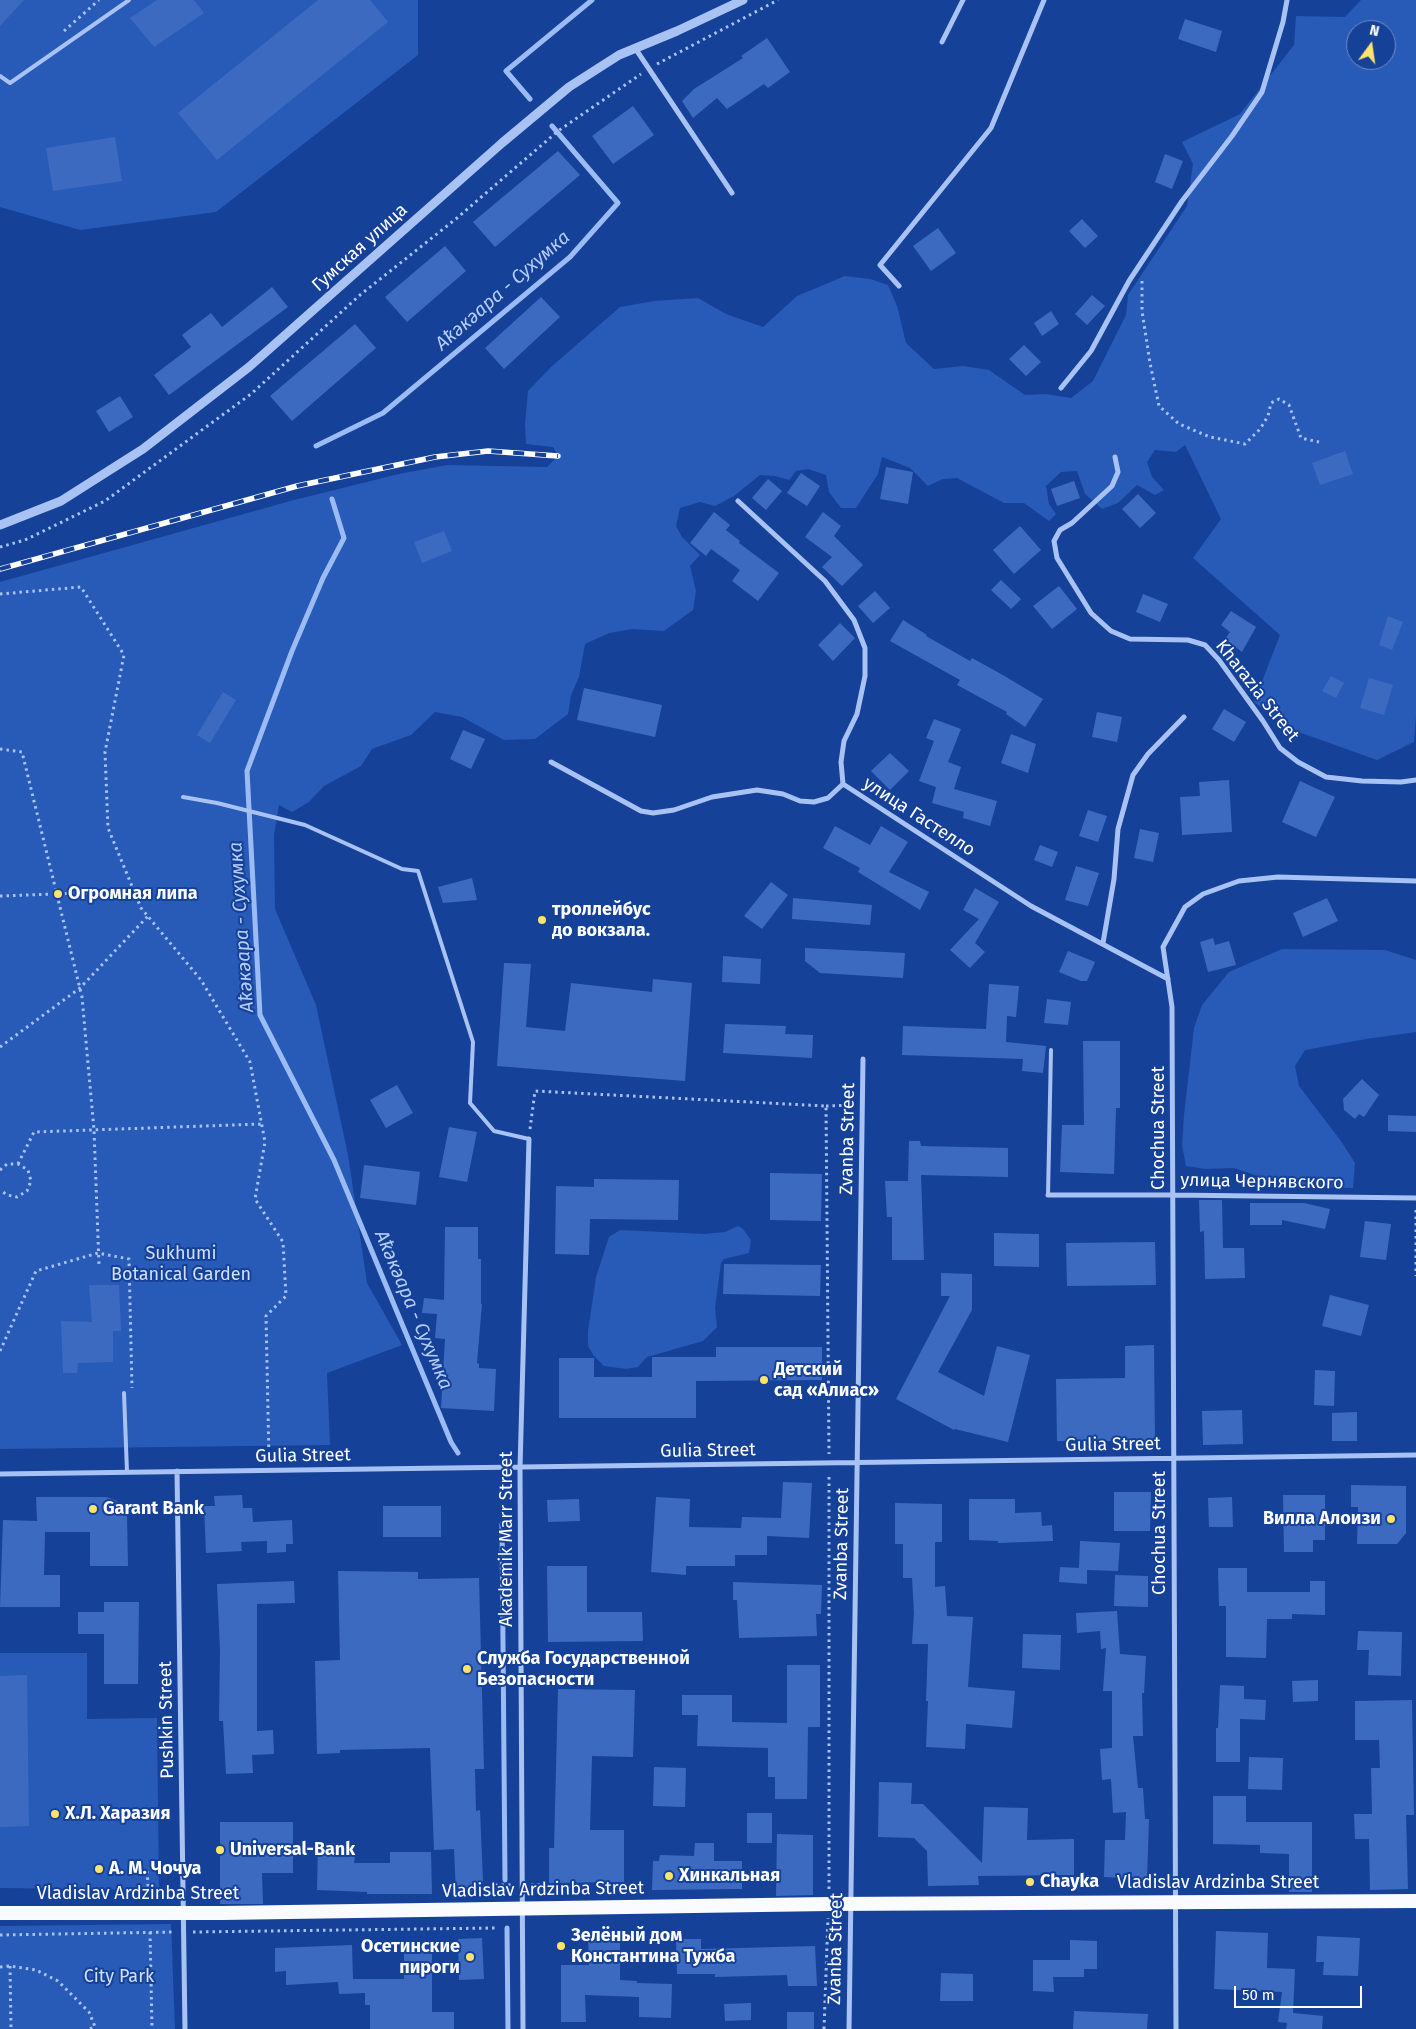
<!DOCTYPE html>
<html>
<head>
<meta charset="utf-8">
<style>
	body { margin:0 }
	#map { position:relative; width:1416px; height:2029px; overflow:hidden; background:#154199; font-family:"Fira Sans",sans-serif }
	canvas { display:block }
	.north { position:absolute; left:1346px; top:20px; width:50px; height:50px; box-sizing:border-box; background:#154199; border:1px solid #738dc2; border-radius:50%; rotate:14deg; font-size:14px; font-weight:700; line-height:20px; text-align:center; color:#fff }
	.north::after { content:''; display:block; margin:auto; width:18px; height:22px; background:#ffe36a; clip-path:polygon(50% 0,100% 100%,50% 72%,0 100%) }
	.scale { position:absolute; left:1234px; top:1986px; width:128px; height:22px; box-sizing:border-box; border:2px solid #fff; border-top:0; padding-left:6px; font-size:15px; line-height:18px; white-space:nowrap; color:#fff; -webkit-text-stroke:4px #154199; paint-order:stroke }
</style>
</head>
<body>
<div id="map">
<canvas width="1416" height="2029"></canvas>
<div class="north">N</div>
<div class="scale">50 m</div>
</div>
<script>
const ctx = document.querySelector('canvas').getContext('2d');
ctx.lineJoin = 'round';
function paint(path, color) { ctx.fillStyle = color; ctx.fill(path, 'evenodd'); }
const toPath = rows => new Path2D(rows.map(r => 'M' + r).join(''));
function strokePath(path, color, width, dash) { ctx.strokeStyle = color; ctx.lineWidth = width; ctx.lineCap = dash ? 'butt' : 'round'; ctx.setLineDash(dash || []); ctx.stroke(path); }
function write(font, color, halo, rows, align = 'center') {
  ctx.font = font + ' "Fira Sans",sans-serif'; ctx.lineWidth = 4; ctx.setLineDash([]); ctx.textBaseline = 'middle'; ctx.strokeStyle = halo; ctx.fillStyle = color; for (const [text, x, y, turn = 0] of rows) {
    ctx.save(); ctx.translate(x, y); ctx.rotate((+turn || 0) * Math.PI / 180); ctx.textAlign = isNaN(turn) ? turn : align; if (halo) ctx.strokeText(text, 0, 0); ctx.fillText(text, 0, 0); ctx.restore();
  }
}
const green = toPath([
	[0,0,418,0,418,55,216,212,80,230,0,207],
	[1361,0,1416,0,1416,716,1414,742,1377,760,1293,730,1254,702,1280,635,1193,558,1221,519,1185,445,1176,452,1155,450,1147,462,1152,477,1164,490,1155,495,1137,485,1118,503,1102,509,1085,494,1077,471,1061,472,1046,486,1049,504,1056,514,1049,521,1024,503,1004,503,957,478,943,479,928,486,910,468,882,457,878,474,856,508,841,508,829,492,826,475,808,469,796,471,789,480,775,476,760,475,734,496,715,506,700,502,680,508,676,526,682,537,700,555,690,566,696,591,693,610,664,631,632,629,609,633,585,644,579,677,571,695,568,714,535,739,504,740,462,717,435,712,411,735,372,749,361,766,324,786,309,802,292,812,279,805,274,835,275,909,316,1005,348,1155,367,1283,402,1345,327,1373,330,1445,0,1449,0,582,294,500,399,474,447,465,547,467,558,456,553,447,526,444,525,424,528,391,551,367,620,307,654,301,698,298,726,314,763,327,797,296,845,276,870,279,888,285,897,306,906,343,934,369,963,366,989,370,1025,395,1046,394,1071,398,1093,381,1126,315,1128,295,1187,206,1193,164,1182,142,1240,114,1294,45,1296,16,1345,17],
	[1356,30,1386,30,1386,60,1356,60],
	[1282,949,1385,950,1416,960,1416,1032,1366,1039,1305,1050,1295,1066,1299,1086,1341,1141,1355,1163,1353,1188,1291,1187,1234,1168,1205,1169,1186,1166,1182,1145,1184,1115,1194,1028,1202,1005,1229,972],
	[738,1226,743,1229,751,1240,749,1253,724,1259,721,1263,715,1308,717,1327,703,1341,647,1357,638,1367,626,1369,604,1366,594,1356,588,1346,588,1331,596,1277,609,1237,620,1230,704,1234,725,1232],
	[0,1653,87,1653,87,1719,157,1718,159,1890,0,1888],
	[171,1924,175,2029,0,2029,0,1926]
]);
const stream = toPath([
	[530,99,506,71,592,0],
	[316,446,383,413,570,257,618,203,552,126],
	[332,499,344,538,323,578,292,651,247,771,260,1015,334,1160,451,1442,458,1453],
	[502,1524,505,1880],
	[507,1928,508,2029]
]);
const building = toPath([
	[0,0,24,0,0,26],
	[157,0,194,0,204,13,154,47,130,18],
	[318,0,370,0,388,22,217,160,178,113],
	[1185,19,1222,31,1216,52,1178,39],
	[767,38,790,72,768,88,764,84,727,109,717,98,693,118,682,101,694,89,743,58,741,56],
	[633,106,654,135,613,164,592,136],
	[115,137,122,181,53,191,46,148],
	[558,151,580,175,495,247,473,222],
	[1165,154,1183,161,1172,189,1155,182],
	[1082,219,1098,236,1085,248,1069,231],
	[938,228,956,253,931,271,913,246],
	[445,246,466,271,407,322,385,297],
	[272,287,288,307,169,395,154,375,191,347,182,335,211,313,222,327],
	[1092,295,1105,306,1087,325,1075,314],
	[541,297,560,317,504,369,485,348],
	[1051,311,1059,324,1042,336,1034,323],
	[355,324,376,348,292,421,270,396],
	[1024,345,1041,362,1026,376,1009,359],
	[120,396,133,417,109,432,96,411],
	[1345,451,1353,474,1320,485,1312,463],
	[886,467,913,472,908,504,880,499],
	[801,473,820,486,807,506,787,493],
	[768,479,782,491,766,510,752,498],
	[1074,481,1080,498,1057,506,1051,489],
	[1138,494,1156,513,1140,528,1122,509],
	[714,512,730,525,726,530,740,541,739,543,779,573,758,601,732,581,740,570,711,549,706,556,690,543],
	[823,512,841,526,834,536,863,565,842,586,822,567,832,557,805,537],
	[1020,526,1041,550,1014,574,993,550],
	[444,531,452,551,422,563,414,542],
	[1001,580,1021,599,1011,609,991,590],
	[1059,586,1077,609,1052,629,1033,606],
	[875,591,890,608,873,623,858,606],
	[1143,594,1168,604,1160,622,1136,612],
	[1231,611,1256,627,1242,652,1225,639,1230,632,1221,625],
	[1388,616,1403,622,1392,650,1379,645],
	[903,620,927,635,926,636,970,661,972,658,1001,674,1043,699,1025,727,1006,714,1007,712,957,685,960,680,890,641],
	[840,623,855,638,833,661,818,645],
	[1331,676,1344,683,1336,698,1322,691],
	[1369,678,1393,685,1384,715,1360,708],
	[584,688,662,705,655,737,577,720],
	[223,692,236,700,210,743,197,735],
	[1224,709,1246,722,1234,742,1212,729],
	[1097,712,1122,717,1117,742,1092,737],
	[934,719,961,729,948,762,961,767,954,789,997,801,990,826,963,818,964,812,932,803,936,787,919,781,934,741,926,738],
	[463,730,485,739,471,769,450,759],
	[1011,734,1036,744,1028,773,1001,763],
	[890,753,909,771,890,790,871,771],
	[1229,780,1232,832,1182,835,1180,797,1200,796,1199,782],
	[1300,781,1335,797,1316,837,1282,822],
	[1088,810,1107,816,1098,842,1079,836],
	[835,826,870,845,881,826,908,842,889,872,929,892,920,910,858,872,860,868,823,848],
	[1140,829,1159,833,1153,862,1134,858],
	[1040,845,1058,852,1052,867,1034,860],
	[1076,866,1099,873,1088,906,1065,900],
	[472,878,477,900,443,903,438,887],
	[771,882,788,895,762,929,744,916],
	[975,888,999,902,975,943,985,952,970,968,950,950,979,919,963,910],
	[793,898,872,905,870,925,792,919],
	[1327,898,1338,921,1303,937,1293,913],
	[1213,938,1215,945,1229,941,1236,965,1208,972,1200,942],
	[805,948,905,953,903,978,820,973,805,961],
	[1068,951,1095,962,1087,981,1081,981,1059,972],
	[723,956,761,959,760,984,722,982],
	[504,963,531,964,526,1027,565,1031,571,983,652,992,653,979,692,983,685,1081,497,1066],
	[989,984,1019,986,1016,1017,1007,1016,1006,1042,1046,1046,1043,1073,1022,1071,1023,1059,902,1055,903,1026,986,1029],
	[1047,999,1071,1002,1068,1025,1044,1023],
	[725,1024,786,1026,785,1034,813,1035,812,1058,723,1053],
	[1083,1041,1120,1041,1120,1108,1116,1108,1114,1174,1060,1172,1062,1125,1084,1125],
	[1362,1079,1379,1095,1364,1117,1359,1114,1355,1119,1344,1110,1343,1099],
	[397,1085,413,1113,386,1128,370,1100],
	[1388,1115,1416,1116,1416,1132,1388,1131],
	[449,1127,477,1132,467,1182,439,1177],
	[909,1141,920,1141,921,1146,1008,1148,1008,1177,921,1175,924,1260,892,1260,892,1217,887,1217,885,1181,908,1181],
	[364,1165,420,1172,416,1205,360,1198],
	[770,1173,822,1174,821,1221,770,1220],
	[594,1179,679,1180,678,1220,590,1219,589,1255,555,1254,556,1186,594,1187],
	[1199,1200,1222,1200,1223,1248,1244,1248,1245,1278,1205,1279,1204,1231,1200,1232],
	[1250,1203,1304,1203,1330,1209,1325,1229,1282,1220,1282,1225,1250,1225],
	[1365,1221,1391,1224,1386,1260,1360,1257],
	[445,1227,478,1227,478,1259,481,1259,481,1304,482,1304,477,1363,479,1364,479,1368,496,1369,494,1411,441,1408,445,1339,435,1338,437,1314,422,1313,424,1298,444,1300],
	[994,1233,1039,1234,1039,1267,994,1266],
	[1155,1242,1156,1285,1067,1286,1066,1243],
	[724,1264,821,1265,820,1296,723,1294],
	[941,1273,972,1274,972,1310,938,1372,984,1396,997,1346,1030,1355,1008,1442,955,1429,954,1430,896,1399,950,1296,941,1296],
	[89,1285,119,1285,121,1331,113,1331,113,1362,78,1363,77,1373,63,1373,61,1321,92,1322],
	[1330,1295,1369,1305,1361,1336,1322,1326],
	[1154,1345,1155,1441,1057,1441,1056,1379,1125,1378,1125,1346],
	[716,1347,822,1347,822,1380,696,1381,696,1418,559,1418,559,1358,594,1358,594,1377,652,1377,652,1357,716,1357],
	[1315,1370,1335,1371,1334,1406,1314,1405],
	[1242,1410,1243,1444,1203,1445,1202,1411],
	[1357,1412,1357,1441,1332,1441,1332,1413],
	[783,1482,812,1483,809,1538,767,1536,767,1555,735,1555,735,1566,686,1566,686,1575,651,1572,656,1497,690,1499,689,1527,741,1528,742,1517,781,1518],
	[1351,1485,1406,1486,1406,1533,1397,1544,1357,1544,1358,1507,1351,1507],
	[1114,1492,1151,1492,1150,1531,1114,1531],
	[242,1495,243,1508,252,1508,253,1522,292,1520,293,1544,286,1544,286,1552,267,1553,267,1541,241,1542,242,1551,206,1553,204,1506,215,1506,214,1496],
	[1283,1495,1325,1495,1325,1540,1313,1540,1313,1552,1284,1552],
	[36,1497,106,1497,115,1500,125,1508,127,1515,128,1566,90,1566,90,1532,45,1532,44,1575,60,1575,60,1607,0,1607,3,1520,37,1521],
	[1232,1497,1233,1527,1209,1527,1208,1498],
	[579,1499,580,1521,548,1522,547,1500],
	[969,1499,1015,1499,1015,1513,1041,1512,1042,1526,1052,1525,1053,1541,998,1543,998,1541,969,1540],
	[895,1503,942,1504,942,1542,935,1542,935,1587,945,1586,947,1616,973,1617,968,1687,1015,1691,1012,1728,966,1724,965,1749,926,1747,928,1701,926,1701,928,1644,912,1644,914,1613,912,1578,903,1578,903,1544,895,1544],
	[383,1506,441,1506,441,1537,383,1537],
	[1080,1541,1120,1543,1118,1571,1087,1570,1087,1584,1059,1582,1060,1567,1079,1568],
	[547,1566,587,1566,587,1612,642,1612,643,1641,548,1642],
	[1218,1568,1247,1568,1247,1592,1310,1592,1310,1581,1325,1581,1325,1615,1292,1614,1292,1619,1267,1619,1266,1658,1226,1657,1226,1606,1219,1606],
	[338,1571,418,1572,418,1579,479,1578,484,1769,475,1769,476,1811,480,1810,483,1881,476,1890,468,1893,456,1894,454,1849,434,1850,430,1748,340,1750,340,1753,317,1754,315,1661,340,1660],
	[1115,1575,1148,1576,1148,1607,1114,1606],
	[294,1581,295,1603,257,1604,257,1731,273,1730,274,1754,252,1755,253,1773,226,1774,223,1721,219,1721,220,1651,217,1584],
	[733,1582,822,1585,821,1614,816,1614,817,1636,739,1638,737,1600,733,1600],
	[104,1602,139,1602,138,1684,104,1684,104,1634,78,1634,78,1612,104,1612],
	[1117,1611,1120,1654,1146,1656,1144,1693,1142,1693,1143,1736,1133,1736,1138,1788,1143,1788,1145,1819,1149,1819,1147,1879,1104,1877,1105,1840,1125,1840,1126,1812,1113,1813,1111,1779,1102,1780,1100,1749,1112,1748,1112,1691,1103,1691,1106,1648,1101,1649,1100,1631,1077,1633,1076,1613],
	[1358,1631,1402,1632,1401,1676,1368,1675,1369,1650,1357,1650],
	[1023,1634,1061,1635,1060,1670,1022,1668],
	[787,1665,820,1665,820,1727,808,1727,807,1799,775,1799,775,1777,768,1777,768,1748,697,1746,698,1715,682,1715,682,1695,732,1695,732,1722,787,1723],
	[27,1675,29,1826,0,1827,0,1676],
	[1318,1680,1318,1701,1293,1702,1292,1681],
	[1220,1685,1244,1686,1244,1699,1266,1700,1265,1720,1240,1719,1240,1762,1216,1762,1216,1728,1218,1728],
	[558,1689,635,1690,633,1757,592,1756,590,1830,624,1830,624,1882,549,1883,549,1848,554,1848],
	[1412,1700,1414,1815,1406,1815,1408,1889,1370,1890,1369,1839,1355,1839,1354,1814,1372,1814,1371,1768,1380,1768,1379,1740,1355,1740,1355,1701],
	[1249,1757,1283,1758,1282,1790,1248,1789],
	[654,1767,686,1768,685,1807,653,1806],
	[879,1782,912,1783,911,1804,923,1804,982,1863,984,1807,1028,1808,1027,1840,1074,1839,1074,1875,978,1876,979,1885,928,1886,927,1851,914,1838,878,1837],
	[1213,1796,1246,1796,1246,1822,1312,1822,1312,1892,1289,1892,1289,1854,1260,1853,1260,1845,1213,1844],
	[747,1813,772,1813,772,1843,747,1843],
	[220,1822,293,1822,293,1873,262,1873,263,1904,220,1904],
	[777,1834,813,1835,813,1895,776,1896],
	[318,1843,345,1844,344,1856,355,1856,354,1863,390,1863,390,1852,431,1852,432,1894,367,1894,367,1892,317,1890],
	[695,1843,714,1843,714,1861,742,1861,742,1889,652,1890,653,1861,659,1861,660,1855,694,1856],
	[1216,1931,1268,1933,1267,1968,1295,1969,1293,2013,1323,2016,1322,2029,1286,2029,1287,2023,1278,2022,1282,1992,1214,1989],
	[588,1935,620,1935,620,1980,637,1981,637,1983,672,1984,671,2018,639,2017,639,1997,585,1995,586,2022,561,2022,561,1965,589,1965],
	[1317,1936,1360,1938,1358,1976,1323,1975,1324,1962,1316,1962],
	[482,1938,484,1979,459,1980,458,1939],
	[676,1939,701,1939,701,1949,815,1946,817,1986,788,1986,787,1975,715,1977,715,1974,677,1974],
	[1070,1940,1097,1941,1097,1969,1084,1969,1084,1977,1053,1977,1054,1992,1033,1991,1033,1960,1070,1960],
	[352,1945,353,1979,404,1979,404,1945,432,1945,432,2012,454,2012,454,2029,370,2029,370,2005,365,2005,365,1993,339,1994,338,1982,286,1985,286,1971,275,1972,275,1948],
	[941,1973,973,1974,973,2001,940,2001],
	[751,2003,751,2020,725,2021,724,2004],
	[1074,2011,1148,2014,1147,2029,1073,2029],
	[787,2012,814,2012,814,2029,787,2029]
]);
const path = toPath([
	[64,31,99,0],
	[657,64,778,0],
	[1142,281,1142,311,1150,363,1159,406,1179,424,1210,437,1245,444,1260,429,1268,416,1271,403,1279,399,1289,405,1301,438,1319,442],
	[0,547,25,540,105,501,251,394,360,295,457,218,558,131,641,74],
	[0,594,81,587,124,655,105,752,108,828,141,908,201,980,250,1062,265,1142,255,1199,283,1242,286,1296,266,1316,269,1460],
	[0,749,22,752,82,997,94,1130,99,1265],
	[0,896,134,891],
	[0,1047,80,988,148,916],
	[826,1106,853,1105],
	[530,1129,535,1091,826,1106,829,1454],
	[18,1164,34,1132,262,1124],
	[0,1170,7,1164,18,1164,28,1170,31,1181,27,1191,17,1197,7,1195,0,1190],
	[1416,1210,1416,1276],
	[0,1351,36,1271,98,1253,129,1259,132,1388],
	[147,1871,149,1898],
	[495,1885,512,1885],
	[531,1885,542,1885],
	[829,1889,829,1473],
	[150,1932,152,2029],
	[193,1932,495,1928],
	[0,1935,174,1932],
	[10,1966,11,2029],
	[0,1967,10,1966,36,1970,58,1981,89,2012,96,2029],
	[90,2029,95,2026],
	[824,2029,828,1918]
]);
const service = toPath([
	[0,76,10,83,129,0],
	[183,797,217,803,305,825,402,869,418,871,473,1042,470,1103,494,1131,529,1139],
	[1048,1195,1051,1050],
	[124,1393,127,1472]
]);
const minor = toPath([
	[942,42,963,0],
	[635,48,732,193],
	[899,286,880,265,991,128,1044,0],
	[1061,388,1091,351,1129,281,1182,201,1232,136,1262,92,1283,22,1287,0],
	[1115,457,1118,472,1112,486,1072,523,1060,530,1054,541,1057,558,1091,613,1111,631,1130,639,1188,640,1205,645,1219,660,1263,721,1280,748,1298,762,1326,777,1362,781,1401,782,1416,780],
	[738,501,825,581,854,620,865,648,865,676,857,714,844,741,841,762,843,784,1031,906,1168,979],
	[551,762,641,811,653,813,674,810,712,797,757,790,783,794,800,801,814,802,828,798,843,784],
	[1103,943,1114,879,1118,829,1133,775,1148,754,1184,717],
	[1048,1195,1173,1195,1416,1198],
	[177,1471,185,2029],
	[0,1474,1416,1455],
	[523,2029,520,1468,529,1139],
	[849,2029,863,1059],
	[1176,2029,1172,1007,1163,947,1185,907,1203,894,1239,881,1278,877,1416,881]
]);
const tertiary = toPath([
	[0,525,61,501,143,449,249,367,502,143,569,87,619,55,677,31,743,0]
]);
const trunk = toPath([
	[0,1913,222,1913,829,1904,1416,1901]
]);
const rail = toPath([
	[0,569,297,486,435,457,488,451,558,456]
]);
const markers = [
	[58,894,5,"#ffe36a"],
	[542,920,5,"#ffe36a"],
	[764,1380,5,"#ffe36a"],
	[93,1509,5,"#ffe36a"],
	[1391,1519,5,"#ffe36a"],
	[467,1669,5,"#ffe36a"],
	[55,1814,5,"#ffe36a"],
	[220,1850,5,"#ffe36a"],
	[99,1869,5,"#ffe36a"],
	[669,1876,5,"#ffe36a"],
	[1030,1882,5,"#ffe36a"],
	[561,1946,5,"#ffe36a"],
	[470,1957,5,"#ffe36a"]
];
const streetNames = [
	["Гумская улица",360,248,-42],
	["Kharazia Street",1257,691,52],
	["улица Гастелло",919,817,33],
	["Chochua Street",1159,1128,-90],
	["Zvanba Street",848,1139,-89],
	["улица Чернявского",1262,1182,1],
	["Gulia Street",1113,1445,-1],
	["Gulia Street",708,1451,-1],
	["Gulia Street",303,1456,-1],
	["Chochua Street",1160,1533,-90],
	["Akademik Marr Street",507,1539,-90],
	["Zvanba Street",842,1544,-89],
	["Pushkin Street",167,1720,-91],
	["Vladislav Ardzinba Street",1218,1883],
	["Vladislav Ardzinba Street",543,1890,-1],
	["Vladislav Ardzinba Street",138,1894],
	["Zvanba Street",836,1949,-89]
];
const poiNames = [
	["Огромная липа",68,894],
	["троллейбус",552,910],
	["до вокзала.",552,931],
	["Детский",774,1370],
	["сад «Алиас»",774,1391],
	["Garant Bank",103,1509],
	["Вилла Алоизи",1381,1519,"right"],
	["Служба Государственной",477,1659],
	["Безопасности",477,1680],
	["Х.Л. Харазия",65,1814],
	["Universal-Bank",230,1850],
	["А. М. Чочуа",109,1869],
	["Хинкальная",679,1876],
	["Chayka",1040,1882],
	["Зелёный дом",571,1936],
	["Константина Тужба",571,1957],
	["Осетинские",460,1947,"right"],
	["пироги",460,1968,"right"]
];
const parkNames = [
	["Sukhumi",181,1254],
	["Botanical Garden",181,1275],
	["City Park",119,1977]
];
const waterNames = [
	["Аҟәкәара - Сухумка",503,291,-41],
	["Аҟәкәара - Сухумка",242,927,-94],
	["Аҟәкәара - Сухумка",413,1310,67]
];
paint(green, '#285ab7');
strokePath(stream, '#9bbbf5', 5);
paint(building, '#3d6ac1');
strokePath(path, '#a8c2f3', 3, [2.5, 4]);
strokePath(service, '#a8c2f3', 4);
strokePath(minor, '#a8c2f3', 5);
strokePath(tertiary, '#a8c2f3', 9);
strokePath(trunk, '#fafbff', 14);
strokePath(rail, '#fff', 5.5);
strokePath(rail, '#154199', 4, [11]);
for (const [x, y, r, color] of markers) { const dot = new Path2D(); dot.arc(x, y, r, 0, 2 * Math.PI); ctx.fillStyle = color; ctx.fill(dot); strokePath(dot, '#154199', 2); }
write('18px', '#fff', '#154199', streetNames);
write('bold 18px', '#fff', '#154199', poiNames, 'left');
write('18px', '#d0e0fd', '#154199', parkNames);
write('italic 19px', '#b5cdf9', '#154199', waterNames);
</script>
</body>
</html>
